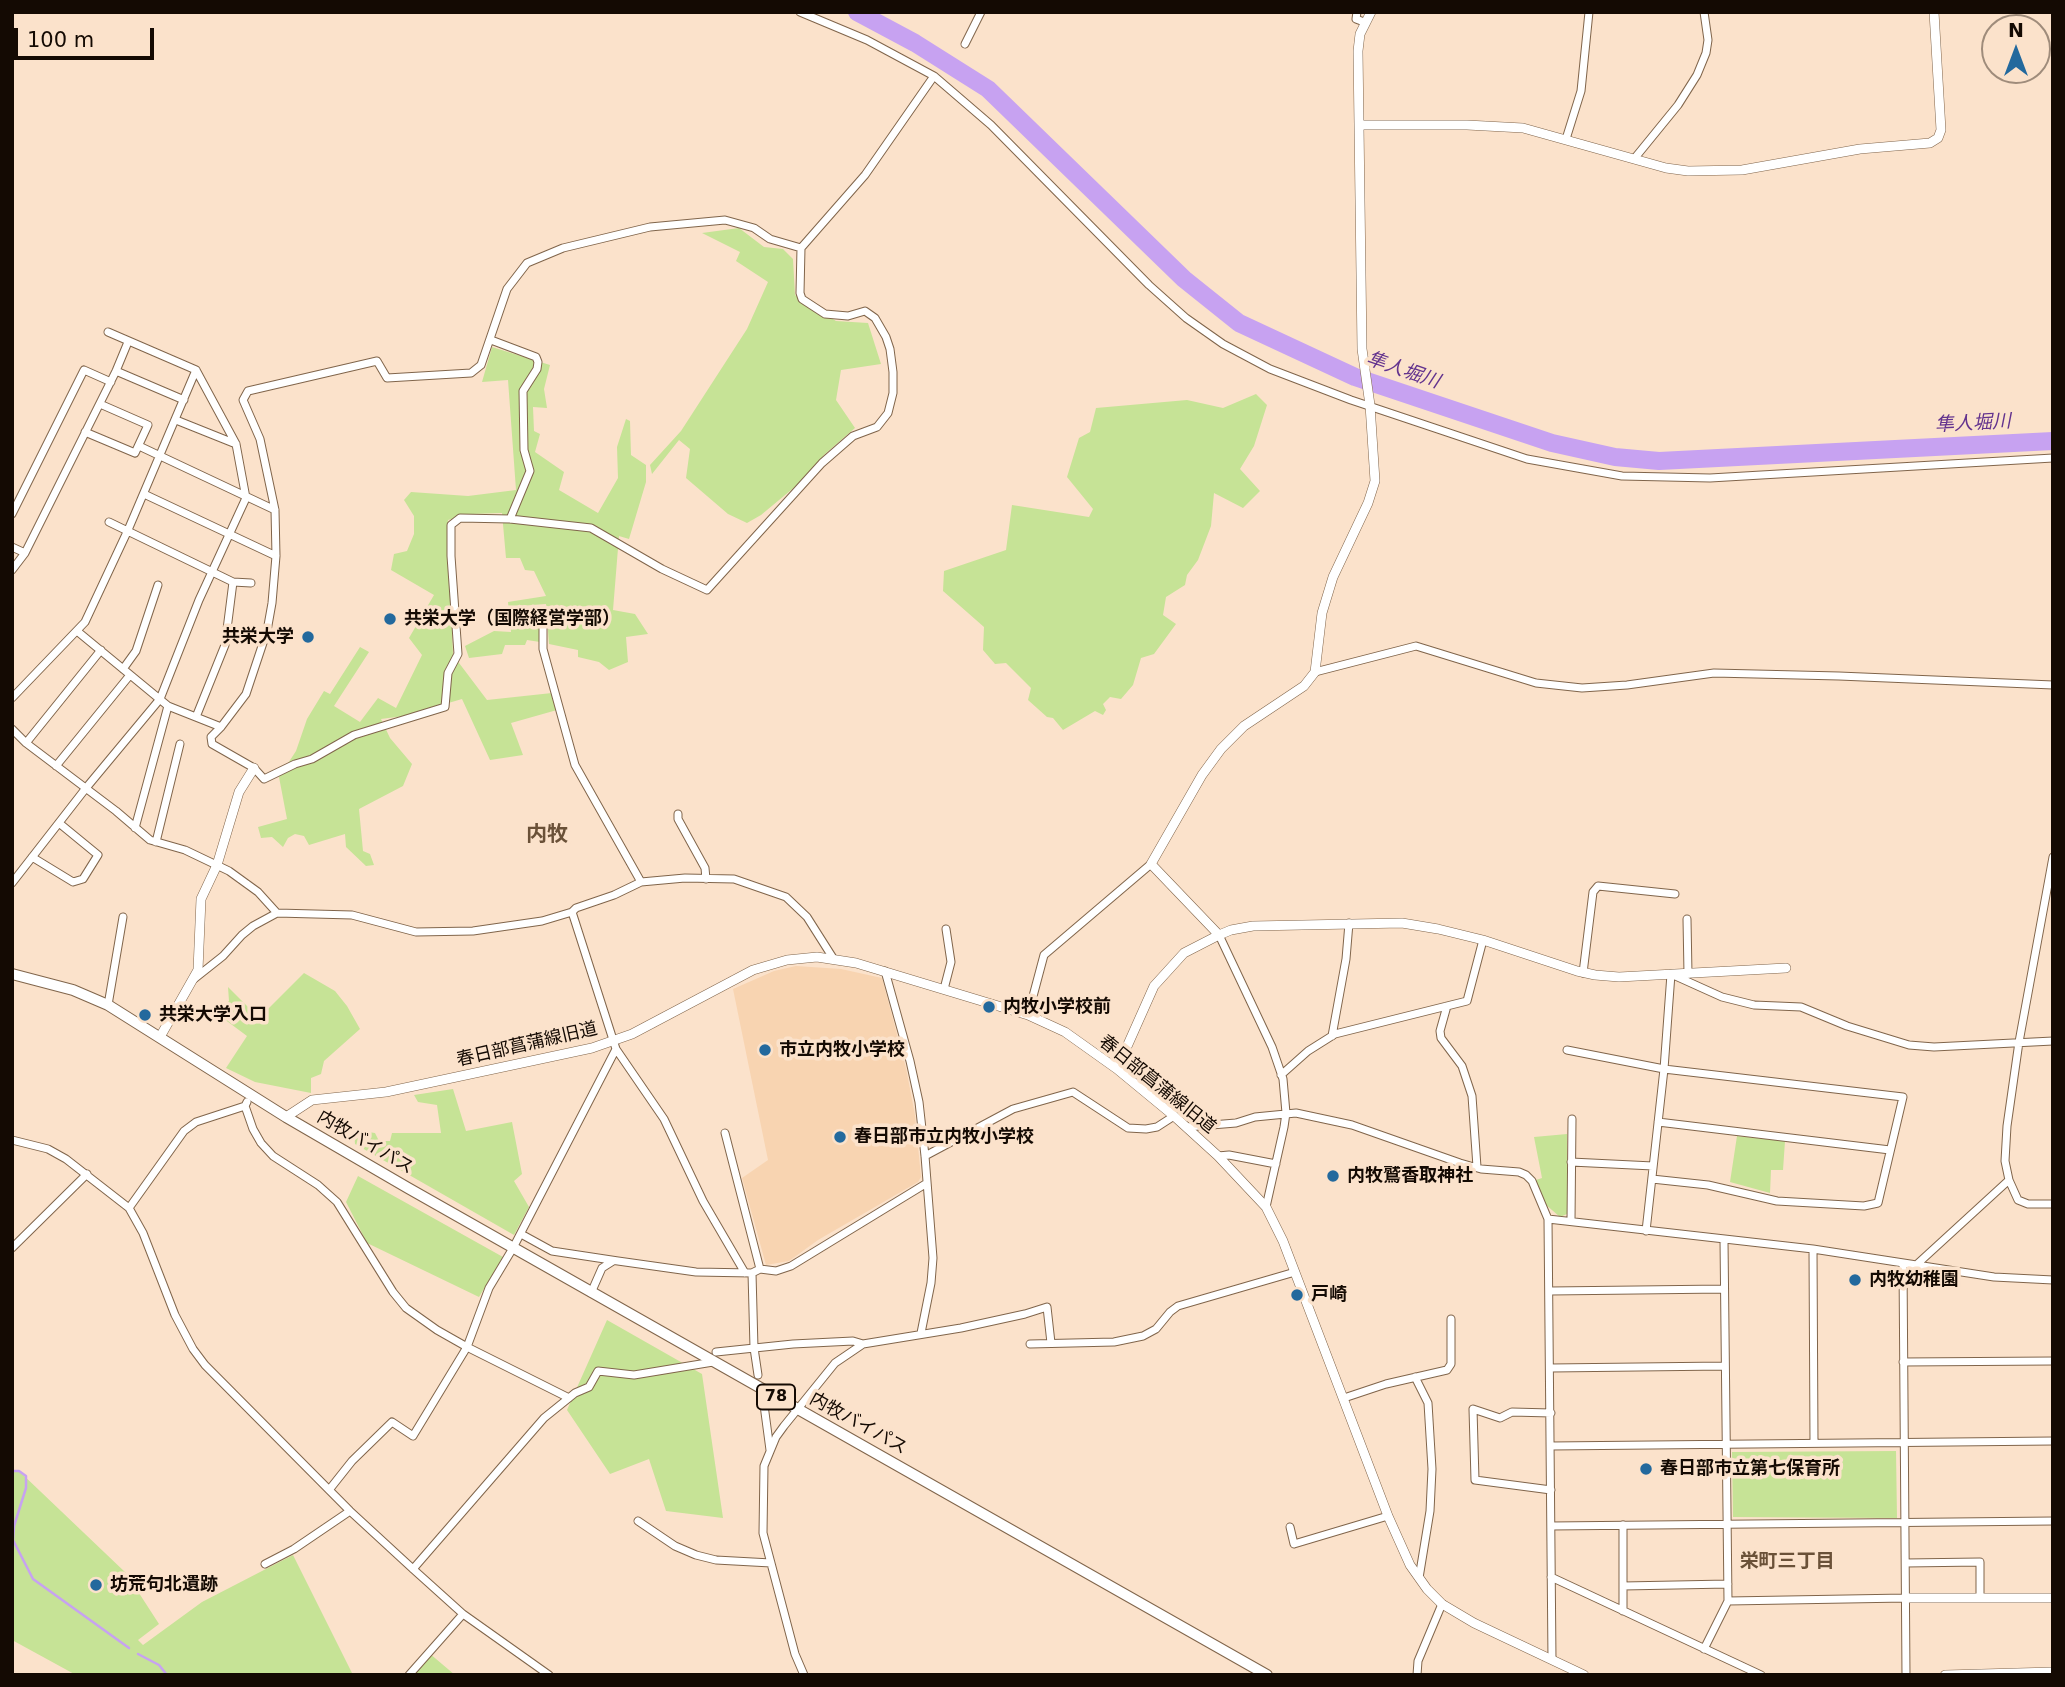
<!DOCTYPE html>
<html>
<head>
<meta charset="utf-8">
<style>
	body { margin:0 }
	#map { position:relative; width:2065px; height:1687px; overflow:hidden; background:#fbe2cb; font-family:"DejaVu Sans",sans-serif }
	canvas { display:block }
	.frame { position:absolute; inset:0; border:14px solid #140a03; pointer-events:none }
	.north { position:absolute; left:1981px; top:14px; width:70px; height:70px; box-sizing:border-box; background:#fbe2cb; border:2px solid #9f8c7b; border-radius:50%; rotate:0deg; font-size:19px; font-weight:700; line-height:28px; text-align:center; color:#140a03 }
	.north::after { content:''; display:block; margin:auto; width:24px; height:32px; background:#23699d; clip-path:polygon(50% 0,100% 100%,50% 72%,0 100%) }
	.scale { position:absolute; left:14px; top:28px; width:140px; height:32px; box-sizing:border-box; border:4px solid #140a03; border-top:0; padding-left:9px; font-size:21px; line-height:24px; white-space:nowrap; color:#140a03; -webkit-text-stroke:5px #fbe2cb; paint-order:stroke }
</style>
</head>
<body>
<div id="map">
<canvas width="2065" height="1687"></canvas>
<div class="frame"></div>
<div class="north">N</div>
<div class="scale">100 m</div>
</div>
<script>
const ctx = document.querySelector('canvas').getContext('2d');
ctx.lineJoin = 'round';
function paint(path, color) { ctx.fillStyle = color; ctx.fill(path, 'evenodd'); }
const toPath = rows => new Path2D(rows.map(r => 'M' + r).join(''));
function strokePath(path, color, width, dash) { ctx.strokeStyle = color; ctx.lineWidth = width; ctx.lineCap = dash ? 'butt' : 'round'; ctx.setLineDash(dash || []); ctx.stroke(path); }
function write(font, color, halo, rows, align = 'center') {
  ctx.font = font + ' "DejaVu Sans","Noto Sans JP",sans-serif'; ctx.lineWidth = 7; ctx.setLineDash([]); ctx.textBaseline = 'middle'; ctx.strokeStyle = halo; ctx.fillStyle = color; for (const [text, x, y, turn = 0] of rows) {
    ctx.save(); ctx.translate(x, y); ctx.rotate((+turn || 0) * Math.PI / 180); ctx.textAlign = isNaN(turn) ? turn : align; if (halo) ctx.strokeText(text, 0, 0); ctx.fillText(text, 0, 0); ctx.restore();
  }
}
const built = toPath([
	[796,966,841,969,882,978,906,1068,915,1115,921,1177,918,1182,818,1240,789,1261,766,1265,742,1178,768,1160,733,989,774,971]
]);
const green = toPath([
	[739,228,764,247,783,249,793,259,795,295,836,321,868,323,881,364,841,370,836,400,855,428,825,454,802,481,761,515,747,523,728,514,686,478,690,449,679,440,652,474,650,465,681,431,747,329,768,282,736,261,740,252,702,233],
	[492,347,550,365,544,389,547,408,533,407,534,431,540,434,535,452,564,472,559,490,598,513,618,478,617,447,626,419,630,421,631,455,646,465,646,482,629,539,619,536,613,610,635,614,648,634,626,637,628,662,609,670,599,662,578,657,578,650,549,644,546,604,519,606,521,622,540,625,540,642,527,640,525,645,505,645,502,654,469,658,465,646,494,631,511,632,508,602,546,596,534,571,525,570,520,558,506,558,502,513,472,514,448,520,453,655,487,700,552,693,557,710,511,723,523,755,490,760,462,699,404,716,381,719,390,738,412,764,403,786,359,809,363,851,370,854,374,865,366,866,346,847,345,834,309,845,304,836,295,834,288,838,283,847,272,837,261,838,258,827,287,819,279,777,296,751,307,719,324,691,330,694,360,647,369,652,334,706,360,722,378,698,396,708,422,655,409,638,434,595,391,570,394,554,407,551,414,534,414,516,404,500,411,492,468,496,516,490,508,380,482,382],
	[1256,394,1267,405,1254,446,1240,469,1260,491,1243,508,1214,493,1211,526,1198,560,1187,575,1185,585,1166,597,1163,615,1176,624,1154,654,1141,658,1133,685,1121,699,1110,697,1103,704,1106,710,1103,715,1095,711,1063,730,1053,718,1047,717,1028,700,1031,688,1006,663,995,664,983,650,984,627,943,591,944,571,1006,550,1012,505,1089,517,1093,509,1067,477,1079,438,1090,432,1096,408,1187,400,1223,408],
	[304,973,335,991,347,1006,360,1029,324,1061,321,1074,311,1078,311,1093,255,1082,226,1068,247,1036,216,1013,229,1001,228,987,259,1018],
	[453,1089,466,1131,512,1122,522,1174,514,1181,529,1207,514,1235,355,1144,354,1130,375,1133,379,1141,390,1141,392,1133,441,1133,437,1105,418,1102,414,1095],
	[1567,1134,1567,1214,1560,1217,1545,1204,1539,1190,1536,1180,1542,1178,1534,1137],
	[1737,1136,1785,1141,1783,1170,1771,1170,1770,1193,1730,1182],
	[358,1176,503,1257,479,1297,367,1243,346,1202],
	[607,1320,702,1374,723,1518,666,1511,649,1459,610,1474,567,1410],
	[1896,1451,1897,1518,1733,1517,1732,1452],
	[12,1471,19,1471,126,1573,159,1624,138,1640,143,1645,202,1602,293,1555,353,1675,76,1675,12,1640],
	[429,1653,455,1675,409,1675]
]);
const stream = toPath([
	[12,1471,19,1471,26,1476,26,1488,14,1526,13,1540,33,1579,129,1648],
	[138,1654,159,1665,167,1675]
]);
const river = toPath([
	[857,12,915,43,988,89,1184,279,1239,323,1355,377,1552,443,1615,457,1659,461,2053,441]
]);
const minor = toPath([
	[800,12,867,40,934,76,991,125,1149,285,1186,318,1223,344,1270,369,1351,400,1527,459,1622,476,1710,478,2053,458],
	[1357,12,1356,19,1364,22],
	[965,44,981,12],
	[1566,139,1581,91,1589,12],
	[1634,159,1678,105,1697,75,1706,53,1708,40,1704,12],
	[801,248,770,239,754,228,725,220,650,227,563,248,527,263,507,289,481,365,471,373,387,378,377,361,248,391,243,400,260,439,275,510,276,556,272,603,267,631,246,694,221,727,211,737,212,744,254,768,264,779,295,764,312,759,354,735,445,707,448,673,458,654,451,556,451,525,460,518,510,519,591,528,662,569,707,590,822,463,853,436,877,427,888,413,893,393,893,372,890,349,886,337,875,318,865,311,848,316,825,314,802,299,800,293,801,248,865,175,934,76],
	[491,340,536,357,538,362,537,369,523,391,524,450,530,471,510,519],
	[116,371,184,400],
	[176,420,236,444],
	[85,432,135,453,148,425,100,404],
	[139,446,275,510],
	[144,494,276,556],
	[12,514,84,370,111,382],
	[109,522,233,582,251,583],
	[12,547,25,553],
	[12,570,25,553,116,371,128,342],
	[543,617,543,649,575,765,641,882],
	[77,631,168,706,221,727],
	[123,669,136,651,158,585],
	[1315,672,1416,646,1536,683,1582,688,1627,685,1714,673,1839,676,2053,685],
	[12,698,85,622,128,530,196,370],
	[196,717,225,645,233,582],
	[12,729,26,743,116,811,150,840,185,850,229,871,258,892,277,913],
	[26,743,101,650],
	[56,766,130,675],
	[678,814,678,819,705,868,706,879],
	[135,828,168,706],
	[156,842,180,744],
	[32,857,73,882,83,879,98,855,59,823],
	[2053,857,2019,1042,2007,1126,2005,1161,2009,1180,2018,1200,2028,1204,2053,1204],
	[12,883,86,788,160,699,199,600,246,498,236,444,196,370,108,332],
	[572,912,616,1049,664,1119,703,1201,745,1273],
	[1687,919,1688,974],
	[1219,935,1272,1047,1283,1079,1286,1113,1284,1127,1266,1207],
	[885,971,910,1061,919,1102,925,1156,933,1258,931,1283,921,1333],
	[1583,973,1593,892,1598,886,1675,894],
	[194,979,223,956,242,935,253,926,277,913,352,915,416,932,473,931,542,921,572,912,576,908,614,895,641,882,685,878,734,879,786,897,807,917,833,958],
	[944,989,951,962,946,929],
	[108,1005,123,917],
	[1447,1006,1440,1031,1441,1038,1462,1066,1472,1096,1477,1167],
	[1028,1015,1044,955,1151,864],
	[1332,1036,1346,959,1349,923],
	[1567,1050,1664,1069,1903,1097,1878,1203,1864,1206,1777,1201,1708,1185,1652,1179],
	[1281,1075,1308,1051,1335,1034,1467,1001,1483,940],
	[245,1106,253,1129,261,1143,273,1156,318,1185,337,1202,393,1292,406,1308,437,1330,467,1347,569,1398],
	[1658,1122,1890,1150],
	[1187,1127,1236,1123,1255,1117,1296,1113,1352,1125,1460,1163,1481,1169,1519,1172,1526,1175,1532,1181,1548,1219,1552,1659],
	[725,1133,760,1269],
	[12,1140,48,1149,66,1159,129,1208,143,1233,175,1315,193,1349,205,1365,350,1511,413,1569,463,1614,549,1675],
	[925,1156,1013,1109,1073,1092,1128,1128,1146,1129,1157,1127,1174,1116],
	[1218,1156,1229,1155,1276,1164],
	[1571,1162,1653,1166],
	[129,1208,184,1131,196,1122,245,1106,247,1102],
	[1548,1219,1813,1249,1994,1277,2053,1280],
	[1571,1221,1572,1119],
	[1646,1231,1664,1069,1671,974,1722,997,1754,1005,1801,1007,1847,1026,1909,1045,1934,1047,2053,1041],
	[521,1234,552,1251,618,1261,696,1272,752,1273,760,1269,776,1271,791,1266,927,1183],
	[12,1248,87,1174],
	[1813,1249,1814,1443],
	[1903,1264,1906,1675],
	[1914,1267,2009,1180],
	[752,1273,754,1348,758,1375],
	[1550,1291,1724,1289],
	[591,1293,602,1268,613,1261],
	[1030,1344,1114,1342,1143,1336,1156,1329,1170,1312,1178,1306,1295,1272],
	[716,1352,793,1344,853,1341,863,1344],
	[1903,1362,2053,1361],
	[1551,1368,1725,1366],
	[1415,1377,1428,1403,1432,1469,1430,1511,1419,1578],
	[1344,1398,1386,1384,1447,1370,1451,1364,1451,1319],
	[764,1405,770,1450],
	[1551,1413,1512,1412,1500,1418,1473,1409,1475,1480,1551,1490],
	[1551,1446,2053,1441],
	[329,1490,352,1461,392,1422,413,1436,467,1347,489,1288,513,1248,616,1049],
	[638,1521,675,1546,696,1555,716,1560,771,1563],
	[1623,1525,1623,1611],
	[1551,1526,2053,1521],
	[1290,1527,1294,1544,1388,1516],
	[1906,1563,1980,1562,1980,1598],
	[265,1564,294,1549,350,1511],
	[413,1569,544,1418,575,1393,589,1387,598,1371,634,1375,713,1362],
	[1551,1577,1761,1675],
	[1623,1586,1728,1584],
	[1728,1601,1906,1598],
	[1704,1649,1728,1601,1724,1240],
	[409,1675,463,1614],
	[804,1675,795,1654,763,1533,764,1466,776,1437,784,1426,835,1363,863,1344,961,1328,1025,1314,1047,1307,1051,1343],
	[1417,1675,1418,1661,1442,1604]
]);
const tertiary = toPath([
	[1359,125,1467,125,1523,128,1666,168,1688,171,1742,170,1860,149,1930,143,1938,138,1941,130,1934,12],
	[1219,935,1231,930,1253,926,1402,923,1438,929,1483,940,1577,971,1595,975,1619,977,1786,968],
	[160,1037,198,970,201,899,217,865,239,792,254,768],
	[1117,1069,1154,986,1184,953,1219,935,1151,864,1202,775,1221,749,1244,726,1304,686,1315,672,1322,613,1333,577,1368,503,1375,481,1370,405,1362,349,1358,51,1360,34,1371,12],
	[286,1117,312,1100,386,1092,592,1048,632,1034,753,970,787,960,817,957,856,963,1028,1015,1065,1032,1117,1069,1174,1116,1218,1156,1266,1207,1283,1241,1388,1516,1410,1565,1427,1589,1442,1604,1474,1623,1584,1675],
	[1906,1598,2053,1598],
	[1945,1675,2053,1672]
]);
const primary = toPath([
	[12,974,73,990,108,1005,286,1117,408,1188,1267,1675]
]);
const markers = [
	[390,619,7,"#23699d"],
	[308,637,7,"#23699d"],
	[989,1007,7,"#23699d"],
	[145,1015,7,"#23699d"],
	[765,1050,7,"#23699d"],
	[840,1137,7,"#23699d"],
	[1333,1176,7,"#23699d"],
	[1855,1280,7,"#23699d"],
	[1297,1295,7,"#23699d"],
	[1646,1469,7,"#23699d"],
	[96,1585,7,"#23699d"]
];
const shields = [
	[776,1397,38]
];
const shieldNames = [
	["78",776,1397]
];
const poiNames = [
	["共栄大学（国際経営学部）",404,619],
	["共栄大学",294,637,"right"],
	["内牧小学校前",1003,1007],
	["共栄大学入口",159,1015],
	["市立内牧小学校",779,1050],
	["春日部市立内牧小学校",854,1137],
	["内牧鷲香取神社",1347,1176],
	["内牧幼稚園",1869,1280],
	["戸崎",1311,1295],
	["春日部市立第七保育所",1660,1469],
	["坊荒句北遺跡",110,1585]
];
const streetNames = [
	["春日部菖蒲線旧道",527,1045,-13],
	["春日部菖蒲線旧道",1157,1085,39],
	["内牧バイパス",365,1143,30],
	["内牧バイパス",858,1424,29]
];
const waterNames = [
	["隼人堀川",1403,371,19],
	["隼人堀川",1973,424,-3]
];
const neighbourhoodNames = [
	["栄町三丁目",1787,1562]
];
const quarterNames = [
	["内牧",547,836]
];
paint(built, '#f8d4b1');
paint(green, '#c6e396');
strokePath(stream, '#c7a2f1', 2.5);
strokePath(river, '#c7a2f1', 18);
strokePath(minor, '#80654b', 9);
strokePath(tertiary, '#80654b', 10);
strokePath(primary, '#80654b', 12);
strokePath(minor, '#fff', 7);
strokePath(tertiary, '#fff', 9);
strokePath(primary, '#fff', 10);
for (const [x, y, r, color] of markers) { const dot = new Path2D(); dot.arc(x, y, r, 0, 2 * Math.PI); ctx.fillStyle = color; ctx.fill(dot); strokePath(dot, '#fbe2cb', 2.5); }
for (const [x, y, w] of shields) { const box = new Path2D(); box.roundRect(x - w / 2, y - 12.5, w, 25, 5); ctx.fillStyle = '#fbe2cb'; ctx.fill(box); strokePath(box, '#140a03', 2); }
write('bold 16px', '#140a03', null, shieldNames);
write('bold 18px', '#140a03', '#fbe2cb', poiNames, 'left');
write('18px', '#140a03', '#fbe2cb', streetNames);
write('italic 19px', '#63338e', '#fbe2cb', waterNames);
write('bold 19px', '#6a5138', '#fbe2cb', neighbourhoodNames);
write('bold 21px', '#6a5138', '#fbe2cb', quarterNames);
</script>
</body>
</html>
